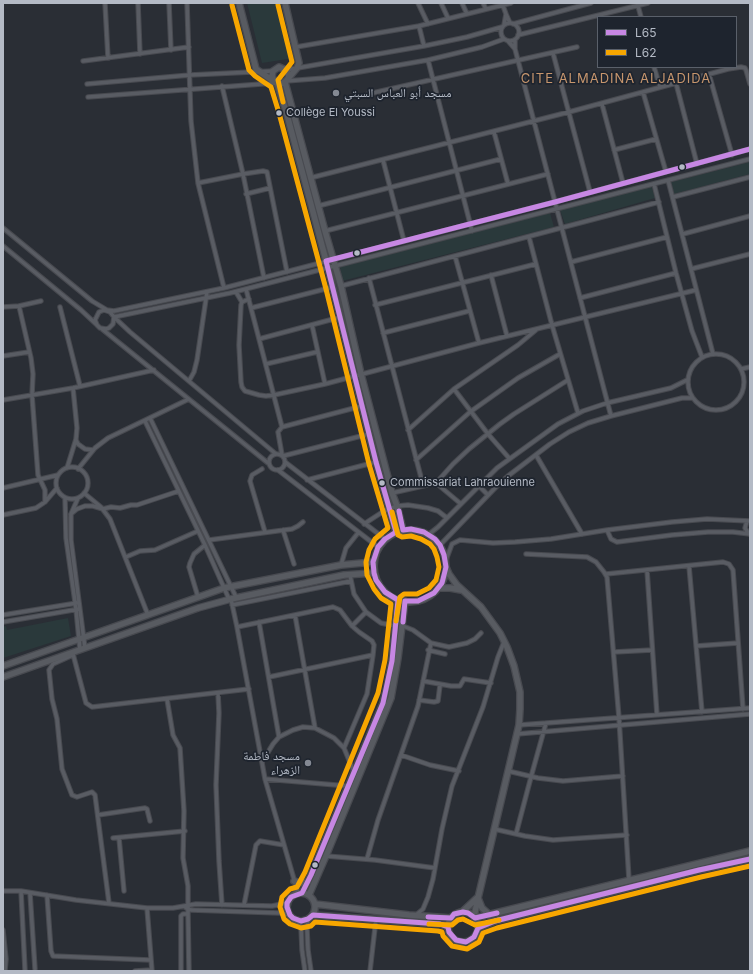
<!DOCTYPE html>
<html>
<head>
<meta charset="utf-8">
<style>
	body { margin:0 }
	#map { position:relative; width:753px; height:974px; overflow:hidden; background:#2a2e35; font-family:Inter,sans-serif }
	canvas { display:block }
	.frame { position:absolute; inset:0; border:4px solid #b4bac5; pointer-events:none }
	.legend { position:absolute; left:597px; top:16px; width:140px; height:52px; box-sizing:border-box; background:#1e242e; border:1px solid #5a606a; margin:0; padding:5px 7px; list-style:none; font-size:12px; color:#b4bac5 }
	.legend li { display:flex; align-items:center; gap:8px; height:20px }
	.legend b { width:20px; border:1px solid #5a606a }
</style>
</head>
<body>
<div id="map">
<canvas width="753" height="974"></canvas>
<div class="frame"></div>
<ul class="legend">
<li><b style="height:5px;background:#c787e3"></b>L65</li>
<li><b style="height:5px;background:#f7a600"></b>L62</li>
</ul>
</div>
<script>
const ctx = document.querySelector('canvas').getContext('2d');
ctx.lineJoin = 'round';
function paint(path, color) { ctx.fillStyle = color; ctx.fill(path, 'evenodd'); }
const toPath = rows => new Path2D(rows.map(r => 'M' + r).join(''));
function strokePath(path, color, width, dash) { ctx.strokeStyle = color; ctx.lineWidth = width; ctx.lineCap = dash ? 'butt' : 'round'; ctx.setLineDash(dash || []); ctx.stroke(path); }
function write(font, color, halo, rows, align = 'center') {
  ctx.font = font + ' Inter,"Noto Naskh Arabic",sans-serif'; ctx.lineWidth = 3.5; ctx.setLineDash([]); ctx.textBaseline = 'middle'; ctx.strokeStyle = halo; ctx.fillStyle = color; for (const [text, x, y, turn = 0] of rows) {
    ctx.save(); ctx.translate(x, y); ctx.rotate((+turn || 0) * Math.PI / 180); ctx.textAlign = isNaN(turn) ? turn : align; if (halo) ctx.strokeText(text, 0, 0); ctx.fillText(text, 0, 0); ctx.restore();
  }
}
const green = toPath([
	[247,3,279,3,294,58,262,63],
	[750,162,750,174,674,194,671,182],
	[651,185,655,198,565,224,560,210],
	[550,213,554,227,342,281,340,267],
	[68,618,71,636,3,658,3,627,6,626,7,630]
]);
const street = toPath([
	[105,3,108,58],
	[138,3,140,54],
	[169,3,171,50],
	[187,3,191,121,198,183,224,288],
	[418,3,428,24],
	[441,3,448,18],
	[462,3,467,14],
	[483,3,486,9],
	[502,3,506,14],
	[638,6,641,17],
	'501 32a9 9 0 1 1 18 0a9 9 0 1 1-18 0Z',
	[513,24,591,3],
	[504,25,506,14,510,23],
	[419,26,511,3],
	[518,35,648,3],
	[508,41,515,49,515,40],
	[296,47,419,26,424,46],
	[515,49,611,416],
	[553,53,590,192],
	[428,60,472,231],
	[83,61,189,47],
	[654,67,660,87],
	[286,70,424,46,467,37,502,27],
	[709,74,732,155],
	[286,81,325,78,428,60,482,47,504,39],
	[676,83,697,164],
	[87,84,190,75,273,71],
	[222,86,243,174,264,278],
	[643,92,666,172],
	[368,94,577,47],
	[88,97,275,83],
	[602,104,623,183],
	[494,132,508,184],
	[614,150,656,139],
	[383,160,404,241],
	[310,178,569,112,728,69,741,67,745,68,746,70,750,84],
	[668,180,713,354],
	[198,183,243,174,263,171,267,172,287,272],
	[654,184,676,273,692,331,702,357],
	[246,194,270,188],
	[673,197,750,177],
	[318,206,501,159],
	[3,228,92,301,107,310,114,311,224,288,555,202,750,149],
	[325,231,548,174],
	[683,234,750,216],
	[529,237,552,325,578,413],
	[3,246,81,310,96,324],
	[455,256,479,343],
	[571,262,667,237],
	[691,269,750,254],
	[491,275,507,336],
	[369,278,423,485],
	[341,286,659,202],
	[246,289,282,427],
	[236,292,242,302],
	[580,298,676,273],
	[249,299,242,302,241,305,239,345,241,382,242,387,245,391,259,395,266,396,274,395,325,384,479,343,696,290],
	[375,305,536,264],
	[19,306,31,358,33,374,32,395,38,475,45,490,45,502],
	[3,307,19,306,41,301],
	[60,307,80,386],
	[251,308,333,287],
	[114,317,230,293,750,159],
	[114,317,113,324,109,328,106,329,100,328,97,325,95,320,99,312,104,310,110,312,114,317,130,332,276,454],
	[312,325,325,384],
	[102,329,268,463],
	[383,333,469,311],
	[259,339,341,317],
	'688 382a28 28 0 1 1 56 0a28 28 0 1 1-56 0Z',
	[3,356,29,352],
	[266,364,317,352],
	[741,369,750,367],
	[189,381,194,372,197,360,207,292],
	[454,389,488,434,509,458],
	[3,400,73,388,154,370],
	[150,418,236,597],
	[145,421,205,545,229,599],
	[408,430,454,389,518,345,536,330],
	[76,440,78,444,85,449,93,450],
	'269 462a8 8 0 1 1 16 0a8 8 0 1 1-16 0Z',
	[282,455,278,432,282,427,362,406],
	[536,455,582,534],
	[283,456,369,434],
	[416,460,470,412,518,378,560,354],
	[285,462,385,539],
	'56 483a16 16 0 1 1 32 0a16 16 0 1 1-32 0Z',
	[67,468,76,439,77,428,73,388],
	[78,469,95,448,108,438,189,399],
	[262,469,252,475,250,481,265,532],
	[278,470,378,547],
	[307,480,376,462],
	[436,483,453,464,469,449,500,424,514,414,568,380],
	[479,486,488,495],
	[3,488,58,475],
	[84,493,101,507,110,519,148,615],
	[392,493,436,483,461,504],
	[65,498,66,538,76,609,80,650],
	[78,498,71,514,71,540,85,648],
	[71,514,77,509,85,506,93,506,103,509,111,507,120,508,131,505,137,505,179,491],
	[3,515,36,508,45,502,57,488],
	[747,521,745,528,749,534],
	[750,521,707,519,672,522,607,530,611,539,617,542,672,535,708,532,733,532,750,534],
	[364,524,384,511,397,506,408,505,428,508,438,511,447,518],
	[283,530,294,564],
	[428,535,438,527,497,468,558,424,583,411,607,403,671,388,687,380],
	[209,540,292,529,298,526,303,522],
	[440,545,497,486,508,476,550,444,569,432,588,423,611,416,682,398,692,398],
	[526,554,587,557,596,562,604,572,607,577,619,718,629,880],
	[126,557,140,551,155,550,198,531],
	[446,560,452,544,460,540,493,543,515,542,551,539,607,530],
	[341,565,346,548,358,533],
	[689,566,702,712],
	[647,570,657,715],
	[606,574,723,562,729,564,733,570,743,709],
	[350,575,354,594,366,612,381,623,395,626],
	[198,597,189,567,190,563,194,554,205,545],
	[231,599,237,627,265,779,298,893],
	[232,605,351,581],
	[3,615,77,603],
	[295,615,315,728],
	[3,622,79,609],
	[259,622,279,737],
	[352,626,366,612],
	[403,626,413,630,431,643,449,647,467,643,475,639,481,633],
	[237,627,333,607,340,610,352,626,359,632,372,641,374,645,373,655,367,694,344,748],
	[696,646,738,643],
	[428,650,445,654],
	[614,652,652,650],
	[73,654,86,703,92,707,249,689],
	[73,655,53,664,49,670,52,699,57,719,62,769,72,795,77,797,92,792,95,795,109,903],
	[269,677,373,655],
	[423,681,451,686,460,686,464,679,491,683],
	[218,693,219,713,216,785,219,861,222,905],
	[167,699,173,735,180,748,184,811,183,858,188,886,188,914],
	[419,700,434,702,438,701,440,685],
	[519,725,750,708],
	[517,734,750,714],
	[401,755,430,765,459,771],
	[262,762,273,744,279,737,293,730,303,727,315,728,334,738,344,748,354,772],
	[508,771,538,778,563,781,623,776],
	[265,779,348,786],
	[98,815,145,808,147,809,150,821],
	[494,829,525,836,553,840,627,835],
	[516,834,531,777,546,723],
	[113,838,185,831],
	[119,838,124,891],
	[326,856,375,860,435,868],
	[367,859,378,820,418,706,431,643],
	[3,891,21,891,76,900,147,908,173,908,196,904,272,906,287,903],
	[21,891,25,970],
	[30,893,35,969],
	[47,895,51,951,53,956,150,960],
	[244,905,256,845,260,841,284,845],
	[147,908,152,971],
	[186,908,191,910,280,913,290,915],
	[416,915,423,909,428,897,433,879,442,829,452,786,483,707,498,657,504,642],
	[308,919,307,929,308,950,311,971],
	[297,920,301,927,302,950,305,971],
	[3,930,6,959,5,971],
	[135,971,151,970],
	[181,971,181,916,183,914,188,914,189,971],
	[370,971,376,919]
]);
const secondary = toPath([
	[239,3,256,69,276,83,281,84,286,81,297,68,299,63,285,3],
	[274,81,272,76,273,71,279,67,286,70,289,75,288,79],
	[285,82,325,231,341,286,361,374,392,493,397,506,403,530],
	[277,83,286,111,328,268,376,462,396,532],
	'374 566a36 36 0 1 1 72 0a36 36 0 1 1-72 0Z',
	[446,567,449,574,457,585,481,607,500,633,507,647,514,666,520,692,520,709,519,725,478,898,474,917],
	[438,588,450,588,461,590],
	[3,666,224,588,341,565,373,562],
	[3,677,198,608,231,599,344,575,374,573],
	[294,881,301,883,308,882],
	[302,893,311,875,383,703,387,687,392,661,398,600],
	'287 907a14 14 0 1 1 28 0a14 14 0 1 1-28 0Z',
	[309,895,326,856,391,698,398,658,405,601],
	[478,898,482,908,490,915],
	[315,904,409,915,451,918],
	[462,912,477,898],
	'448 927a15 15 0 1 1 30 0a15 15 0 1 1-30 0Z',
	[313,915,440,924,448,927],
	[475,918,750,851],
	[478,928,495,921,699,870,750,859]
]);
const bus1 = toPath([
	[750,149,555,202,326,261,376,462,396,532,385,539,378,547,373,562,374,573,376,580,385,592,398,600,392,661,383,703,311,875,302,893,291,897,287,903,287,907,290,915,293,918,301,921,308,919,313,915,440,924,448,927,449,932,456,940,466,942,474,937,478,928,495,921,699,870,750,859],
	[399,511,403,530,411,529,424,532,435,539,440,545,444,555,446,567,442,583,434,593,418,601,405,601,403,622],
	[428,917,451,918,454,914,463,912,468,913,475,918,497,913]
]);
const bus2 = toPath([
	[232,5,249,70,255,76,271,87,279,113,326,289,369,464,388,528,375,539,369,550,366,562,367,575,374,589,381,598,391,604,385,660,378,693,305,872,297,887,290,889,282,897,280,907,284,919,290,924,301,928,311,926,315,922,438,931,442,932,443,936,452,946,467,949,479,942,483,933,497,928,701,877,750,866],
	[278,5,292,62,278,80,283,102],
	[392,512,398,535,402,537,411,536,421,539,430,544,434,549,437,557,439,567,436,580,429,588,417,594,404,594,400,597,396,621],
	[429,924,452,925,458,920,463,919,475,925,499,920]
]);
const markers = [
	[336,93,4,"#848993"],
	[279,113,3.5,"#b4bac5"],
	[682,167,3.5,"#b4bac5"],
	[357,253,3.5,"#b4bac5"],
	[382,483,3.5,"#b4bac5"],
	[308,763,4,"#848993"],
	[315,865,3.5,"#b4bac5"]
];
const busNames = [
	["Collège El Youssi",286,113],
	["Commissariat Lahraouienne",390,483]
];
const poiNames = [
	["مسجد أبو العباس السبتي",344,93],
	["مسجد فاطمة",300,756,"right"],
	["الزهراء",300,770,"right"]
];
const neighbourhoodNames = [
	["CITE ALMADINA ALJADIDA",616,79]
];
paint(green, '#2a393b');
strokePath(street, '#484a50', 5.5);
strokePath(secondary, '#484a50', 8);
strokePath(street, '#595c63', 3.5);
strokePath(secondary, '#585b61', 5.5);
strokePath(bus1, '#c787e3', 5);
strokePath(bus2, '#f7a600', 5);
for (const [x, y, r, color] of markers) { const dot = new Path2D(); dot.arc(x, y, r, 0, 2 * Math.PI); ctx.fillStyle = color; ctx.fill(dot); strokePath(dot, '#1e242e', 1.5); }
write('11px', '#b4bac5', '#1e242e', busNames, 'left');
write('12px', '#b4bac5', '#1e242e', poiNames, 'left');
ctx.letterSpacing = '1px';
write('13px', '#c7966d', '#1e242e', neighbourhoodNames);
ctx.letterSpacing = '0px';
</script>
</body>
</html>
